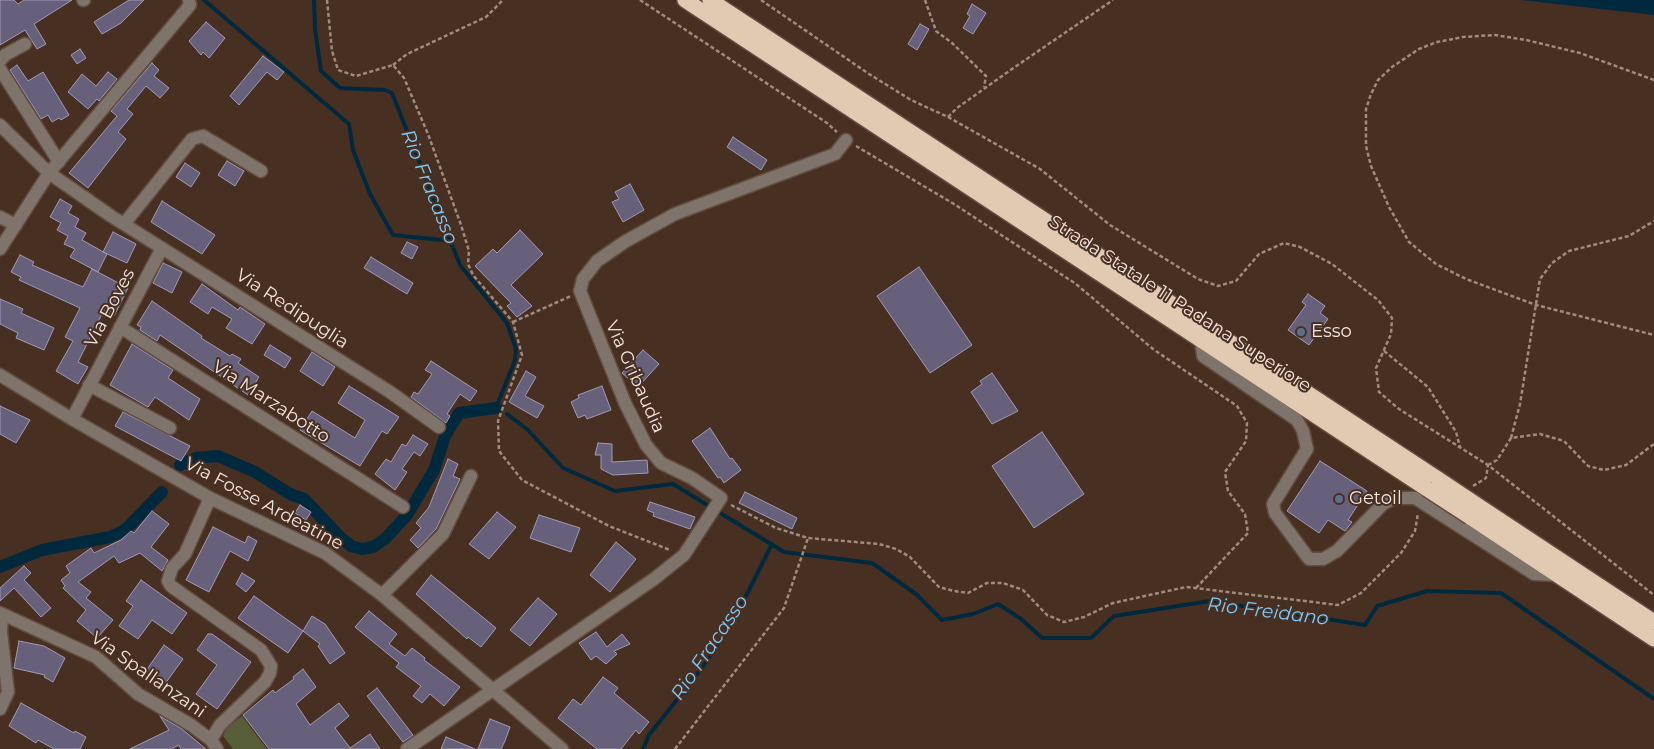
<!DOCTYPE html>
<html>
<head>
<meta charset="utf-8">
<style>
	body { margin:0 }
	canvas { display:block; background:#472f22 }
</style>
</head>
<body>
<canvas width="1654" height="749"></canvas>
<script>
const ctx = document.querySelector('canvas').getContext('2d');
ctx.lineJoin = 'round';
function paint(path, color) { ctx.fillStyle = color; ctx.fill(path, 'evenodd'); }
const toPath = rows => new Path2D(rows.map(r => 'M' + r).join(''));
function strokePath(path, color, width, dash) { ctx.strokeStyle = color; ctx.lineWidth = width; ctx.lineCap = dash ? 'butt' : 'round'; ctx.setLineDash(dash || []); ctx.stroke(path); }
function write(font, color, halo, rows, align = 'center') {
  ctx.font = font + ' Montserrat,sans-serif'; ctx.lineWidth = 4; ctx.setLineDash([]); ctx.textBaseline = 'middle'; ctx.strokeStyle = halo; ctx.fillStyle = color; for (const [text, x, y, turn = 0] of rows) {
    ctx.save(); ctx.translate(x, y); ctx.rotate((+turn || 0) * Math.PI / 180); ctx.textAlign = isNaN(turn) ? turn : align; if (halo) ctx.strokeText(text, 0, 0); ctx.fillText(text, 0, 0); ctx.restore();
  }
}
const green = toPath([
	[242,716,267,749,233,749,223,736,226,728]
]);
const water = toPath([
	[1521,0,1654,0,1654,15]
]);
const stream = toPath([
	[204,0,349,124,353,150,370,194,393,235,451,241],
	[314,0,315,29,321,71,340,88,385,90,392,93,460,265,507,323,516,349,515,360,496,408],
	[507,414,528,430,563,468,615,491,673,484,784,552,872,563,916,594,942,620,973,614,998,604,1020,618,1042,638,1091,638,1114,616,1210,601,1365,625,1377,606,1427,591,1501,593,1654,699],
	[643,749,649,735,702,668,735,618,772,544]
]);
const canal = toPath([
	[180,465,196,458,218,456,255,472,290,494,304,499,340,537,351,546,362,549,373,547,385,539,407,515,434,470,445,436,459,413,496,408],
	[0,567,42,550,110,537,126,529,162,492]
]);
const building = toPath([
	[0,0,14,0,18,4,24,0,72,0,34,24,46,44,37,49,25,30,0,45,0,0],
	[129,0,144,0,121,23,102,34,94,22,129,0],
	[972,4,986,13,973,34,963,28,970,16,967,14,972,4],
	[206,22,225,38,209,58,203,52,201,55,189,41,206,22],
	[920,24,929,29,917,50,908,44,920,24],
	[80,49,86,58,77,64,71,55,80,49],
	[263,56,284,72,277,80,267,72,239,105,230,96,263,56],
	[152,63,159,70,154,76,169,88,160,98,146,86,127,109,133,114,118,132,126,139,88,188,69,173,117,116,111,111,152,63],
	[17,65,28,81,43,72,69,115,61,120,59,118,52,122,48,115,41,119,10,70,17,65],
	[108,72,117,79,99,101,97,99,88,109,68,92,82,74,96,86,108,72],
	[733,137,767,160,761,170,727,147,733,137],
	[227,161,244,171,235,186,218,175,227,161],
	[185,163,200,173,191,187,176,177,185,163],
	[630,184,644,210,623,222,612,202,619,199,615,192,630,184],
	[60,199,72,206,68,213,79,219,75,227,86,233,82,240,107,254,98,272,70,257,75,249,64,244,68,236,57,230,61,223,50,217,60,199],
	[162,201,215,235,202,254,151,222,162,201],
	[520,230,543,254,511,285,532,306,517,317,507,306,511,303,475,266,493,249,497,253,520,230],
	[113,232,136,244,127,263,103,252,113,232],
	[407,242,418,247,412,259,401,253,407,242],
	[20,255,34,262,32,265,83,287,92,269,128,288,114,316,104,310,78,362,88,367,78,384,56,371,73,341,65,337,80,308,19,280,21,277,11,272,20,255],
	[371,257,413,283,407,294,364,268,371,257],
	[163,263,182,272,172,293,153,283,163,263],
	[919,267,972,345,930,373,877,296,919,267],
	[202,284,238,310,240,307,265,324,252,344,226,328,232,319,212,307,208,314,190,302,202,284],
	[1308,294,1325,306,1320,313,1328,319,1309,345,1288,330,1306,305,1302,302,1308,294],
	[0,299,23,309,21,313,54,328,44,350,16,338,18,333,0,324,0,299],
	[152,301,202,336,201,338,230,356,232,354,241,359,238,363,259,377,248,395,160,335,157,341,140,330,141,327,137,325,152,301],
	[132,344,173,370,168,378,200,399,189,420,155,397,148,407,110,385,132,344],
	[270,345,291,358,285,368,264,355,270,345],
	[643,350,659,364,638,387,622,373,643,350],
	[312,352,335,367,323,386,300,371,312,352],
	[431,361,477,391,470,401,460,394,447,414,450,416,446,423,411,397,414,392,418,394,432,374,425,370,431,361],
	[526,371,536,377,525,396,544,406,537,418,509,402,526,371],
	[992,373,1018,411,992,424,971,392,982,384,980,381,992,373],
	[349,386,399,417,387,434,382,431,360,466,300,430,312,411,355,438,365,420,338,403,349,386],
	[602,386,611,410,587,419,585,415,578,418,571,402,579,398,578,395,602,386],
	[0,406,30,420,16,443,0,434,0,406],
	[123,412,190,446,181,461,115,426,123,412],
	[710,428,730,459,732,458,741,470,724,483,720,477,718,478,692,441,710,428],
	[1042,432,1084,494,1034,528,992,466,1042,432],
	[413,435,428,444,420,456,414,452,402,469,407,472,395,490,375,474,386,459,391,462,402,444,406,446,413,435],
	[598,443,612,444,612,462,647,460,648,473,613,475,601,469,601,455,595,455,598,443],
	[448,459,458,464,453,476,460,479,436,529,418,548,410,540,421,528,416,523,429,507,448,459],
	[1320,461,1367,491,1348,520,1352,522,1345,531,1328,520,1319,533,1287,511,1320,461],
	[745,492,797,518,792,529,739,503,745,492],
	[650,502,695,517,690,529,653,516,654,513,647,510,650,502],
	[300,505,311,512,306,520,295,513,300,505],
	[152,511,169,524,151,547,168,560,162,571,140,553,119,563,114,556,78,582,91,592,86,598,113,620,97,638,77,621,86,610,63,588,65,586,61,580,70,573,66,566,91,548,94,553,121,540,131,531,134,533,152,511],
	[497,512,516,527,489,559,469,544,497,512],
	[539,515,580,528,571,552,530,538,539,515],
	[213,527,245,543,248,536,257,541,248,561,230,551,209,592,186,580,213,527],
	[616,542,636,559,610,592,590,575,616,542],
	[24,566,31,573,24,580,51,608,41,617,14,588,0,601,0,588,24,566],
	[242,573,255,581,246,592,236,584,242,573],
	[431,575,496,628,481,647,468,637,467,639,416,594,431,575],
	[141,580,187,613,172,634,152,620,138,639,119,626,133,606,126,601,141,580],
	[254,596,303,631,312,616,325,624,345,653,330,664,318,646,320,644,303,631,288,653,238,618,254,596],
	[538,598,557,614,530,646,510,630,538,598],
	[369,611,397,634,389,644,405,656,412,648,425,658,424,660,460,687,444,706,430,694,422,703,413,696,421,686,396,667,399,663,355,627,369,611],
	[596,632,607,647,622,634,630,644,614,651,617,654,606,664,596,656,591,660,579,643,596,632],
	[208,634,212,634,251,662,217,709,196,694,217,665,197,650,208,634],
	[19,641,44,646,65,658,53,682,44,677,45,675,14,668,19,641],
	[164,645,183,659,162,688,143,675,164,645],
	[303,669,316,687,296,704,310,725,339,703,349,716,335,728,350,748,370,734,380,749,269,749,243,715,273,690,275,693,294,679,293,677,303,669],
	[603,677,618,688,614,693,649,722,639,734,636,730,621,749,597,749,558,718,573,699,581,705,603,677],
	[377,688,413,735,403,742,367,696,377,688],
	[21,703,74,733,75,731,86,737,80,749,54,749,38,740,36,743,9,726,21,703],
	[160,716,182,729,206,749,181,749,179,745,171,749,130,749,169,730,160,716],
	[490,719,510,727,505,741,501,749,478,749,490,719],
	[446,737,475,749,441,749,446,737]
]);
const path = toPath([
	[327,0,332,51,338,70,356,76,393,65,404,78,428,134,461,225,469,251,468,264,473,275,513,322,522,355,498,421,499,451,522,480,609,526,670,550],
	[640,0,827,123,837,132],
	[761,0,869,74,911,100,948,117,1040,169,1110,225,1198,279,1218,286,1236,281,1259,254,1284,243,1300,247,1332,264,1378,300,1392,318,1391,334,1376,368,1379,392,1399,409,1488,465,1654,595],
	[925,0,936,31,952,43,986,76,984,87],
	[393,65,407,54,486,17,503,0],
	[1654,80,1580,53,1526,40,1495,35,1463,37,1437,42,1419,49,1392,67,1378,80,1371,94,1366,109,1366,146,1371,166,1389,207,1409,242,1436,264,1466,279,1536,305,1654,335],
	[948,117,957,108,1012,69,1113,0],
	[856,146,954,204,1076,284,1153,349,1237,406,1247,423,1246,441,1225,472,1228,491,1245,514,1248,533,1196,588],
	[513,322,571,296],
	[1384,351,1428,387,1456,432,1460,447],
	[1511,438,1520,404,1540,279,1552,263,1569,251,1629,236,1654,221],
	[1488,465,1497,460,1511,438,1540,434,1564,441,1588,466,1604,470,1626,465,1654,444],
	[1473,486,1486,478,1488,465],
	[731,505,776,528,808,538,879,544,896,549,910,557,939,587,954,591,968,593,987,583,1003,583,1023,590,1047,615,1064,622,1084,617,1113,603,1186,587,1338,605,1361,593,1401,553,1415,531,1418,513],
	[675,749,784,608,808,538]
]);
const minor = toPath([
	[83,0,84,0],
	[0,61,5,55,25,44],
	[0,69,59,162],
	[0,125,49,173,111,216,390,392,439,427],
	[0,217,16,225],
	[124,224,192,139,203,136,261,171],
	[0,249,49,173,190,5,189,0],
	[120,327,403,507],
	[1201,340,1203,356,1297,420,1303,431,1307,449,1273,504,1275,513,1309,559,1323,559,1337,551,1383,504,1394,498,1415,498,1534,574,1557,575],
	[0,375,72,419,210,498,325,553,382,595,562,749],
	[89,385,170,428],
	[72,419,162,248],
	[210,498,185,554,172,568,168,581,171,586,261,650,271,666,270,673,265,682,220,725,211,740],
	[382,595,443,534,471,476],
	[0,613,96,657,138,694,191,725,211,740,217,749],
	[0,709,8,692,1,632,2,614],
	[407,749,654,579,684,555,721,498,692,478,661,463,646,445,625,403,580,291,583,279,597,261,626,241,675,214,835,154,846,140]
]);
const highway = toPath([
	[685,0,1427,489],
	[710,0,1438,479],
	[1477,505,1654,622],
	[1470,517,1654,639]
]);
const highwayBridge = toPath([
	[1438,479,1477,505],
	[1427,489,1470,517]
]);
const markers = [
	[1301,332,5,"#5c6f8a"],
	[1339,499,5,"#5c6f8a"]
];
const streetNames = [
	["Strada Statale 11 Padana Superiore",1180,304,33],
	["Via Boves",110,308,-62],
	["Via Redipuglia",292,309,33],
	["Via Gribaudia",635,377,66],
	["Via Marzabotto",271,402,33],
	["Via Fosse Ardeatine",264,504,28],
	["Via Spallanzani",148,675,35]
];
const poiNames = [
	["Esso",1311,332],
	["Getoil",1349,499]
];
const waterNames = [
	["Rio Fracasso",429,187,68],
	["Rio Freidano",1268,612,7],
	["Rio Fracasso",710,648,-56]
];
paint(green, '#575d36');
paint(water, '#00293d');
strokePath(stream, '#00293d', 4);
strokePath(canal, '#00293d', 12);
paint(building, '#66607a');
strokePath(building, '#a19ab7', 1);
strokePath(minor, '#634c40', 15);
strokePath(highway, '#634c40', 18);
strokePath(path, '#9f8c81', 2.5, [4, 2.5]);
strokePath(minor, '#7e746b', 12);
strokePath(highway, '#e2c9b2', 15);
strokePath(highwayBridge, '#634c40', 18, []);
strokePath(highwayBridge, '#e2c9b2', 15);
for (const [x, y, r, color] of markers) { const dot = new Path2D(); dot.arc(x, y, r, 0, 2 * Math.PI); ctx.fillStyle = color; ctx.fill(dot); strokePath(dot, '#472f22', 2); }
write('18px', '#f3e3db', '#472f22', streetNames);
write('18px', '#f3e3db', '#472f22', poiNames, 'left');
write('italic 19px', '#7dcaf8', '#472f22', waterNames);
</script>
</body>
</html>
